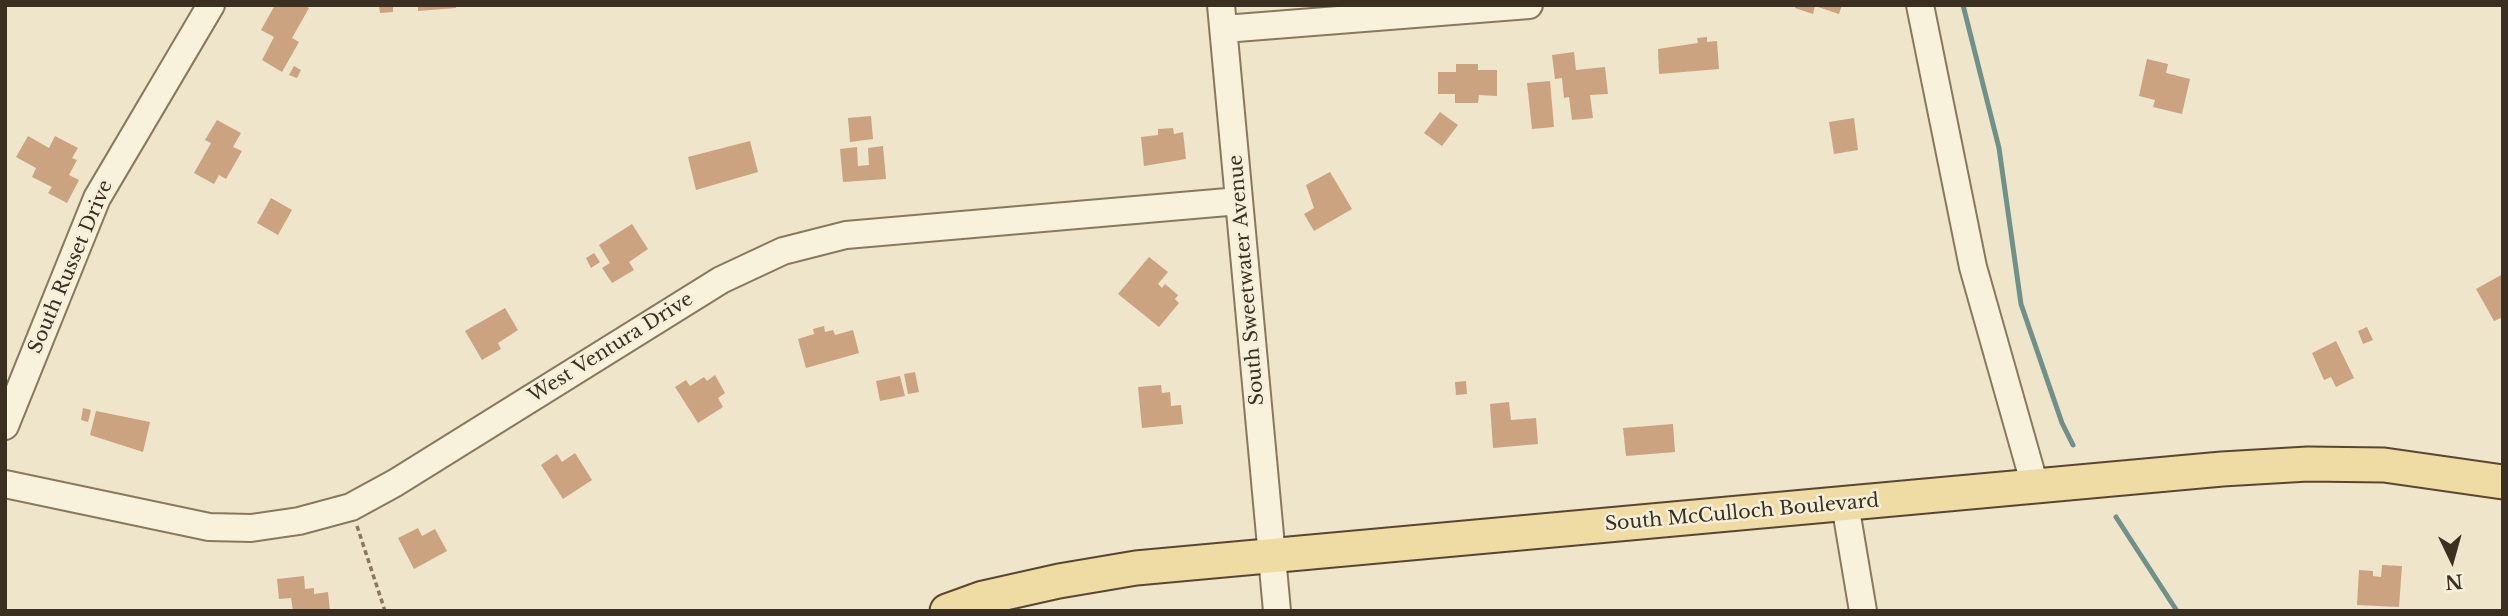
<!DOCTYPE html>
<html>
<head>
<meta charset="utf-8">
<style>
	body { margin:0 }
	#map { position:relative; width:2508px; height:616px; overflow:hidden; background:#eee5ca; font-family:"Libre Baskerville",serif }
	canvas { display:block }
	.frame { position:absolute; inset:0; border:7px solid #3b2f21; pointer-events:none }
	.north { position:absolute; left:2417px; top:525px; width:70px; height:70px; -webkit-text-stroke:5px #f5efd9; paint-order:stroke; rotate:175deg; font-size:19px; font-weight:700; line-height:28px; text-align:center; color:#3b2f21 }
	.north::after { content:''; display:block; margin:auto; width:24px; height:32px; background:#3b2f21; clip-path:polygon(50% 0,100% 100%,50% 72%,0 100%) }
</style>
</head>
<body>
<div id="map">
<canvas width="2508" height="616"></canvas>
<div class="frame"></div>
<div class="north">N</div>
</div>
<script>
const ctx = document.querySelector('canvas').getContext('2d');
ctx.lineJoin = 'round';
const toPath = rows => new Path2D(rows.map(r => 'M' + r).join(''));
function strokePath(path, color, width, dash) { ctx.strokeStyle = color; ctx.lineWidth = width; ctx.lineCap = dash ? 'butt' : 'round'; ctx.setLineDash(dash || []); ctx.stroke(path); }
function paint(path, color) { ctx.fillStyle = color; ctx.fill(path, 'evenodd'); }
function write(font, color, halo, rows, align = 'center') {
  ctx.font = font + ' "Libre Baskerville",serif'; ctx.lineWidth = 5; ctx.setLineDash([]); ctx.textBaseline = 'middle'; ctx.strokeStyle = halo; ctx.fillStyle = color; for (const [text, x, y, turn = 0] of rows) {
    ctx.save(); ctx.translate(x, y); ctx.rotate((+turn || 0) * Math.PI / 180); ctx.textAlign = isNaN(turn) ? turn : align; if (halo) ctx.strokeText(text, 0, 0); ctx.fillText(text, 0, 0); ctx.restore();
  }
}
const stream = toPath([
	[1963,5,1999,148,2021,304,2062,423,2073,445],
	[2116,517,2177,611]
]);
const building = toPath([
	[275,5,303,5,309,8,292,38,299,42,282,72,262,60,274,37,261,30],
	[379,5,393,5,393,12,380,13],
	[418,5,456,5,456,8,418,11],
	[1796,5,1842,5,1839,14,1815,6,1813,14,1795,8],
	[1707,37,1707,42,1717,41,1719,69,1659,74,1658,49,1698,43,1697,38],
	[1574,52,1576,70,1605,67,1608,94,1590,95,1593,118,1572,120,1569,97,1564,98,1562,78,1555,79,1552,55],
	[2147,59,2168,64,2166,73,2190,79,2182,114,2153,107,2155,100,2139,96],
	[1456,64,1478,64,1478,70,1497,70,1497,96,1479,95,1478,103,1455,103,1455,94,1438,94,1438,72,1456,72],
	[294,66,301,70,297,78,289,75],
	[1550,81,1554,127,1532,129,1527,83],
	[1440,112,1458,125,1442,146,1424,133],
	[871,116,873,139,850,142,848,118],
	[1854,118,1858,150,1834,154,1829,122],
	[217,120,241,133,233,147,242,151,226,179,219,175,214,184,194,173,211,143,205,140],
	[1173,128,1174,134,1183,132,1186,159,1144,166,1141,137,1158,135,1158,129],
	[28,136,49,148,55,136,78,148,72,158,77,160,69,175,79,180,67,203,48,193,52,187,32,177,36,168,16,157],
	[750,141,758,172,696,190,688,157],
	[883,146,886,179,843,182,840,149,857,147,858,166,869,165,868,148],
	[1330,172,1352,209,1314,231,1304,214,1314,208,1306,185],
	[271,198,292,210,278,235,257,223],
	[632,224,648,249,629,262,634,270,612,283,602,268,610,263,599,245],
	[594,253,600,262,591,268,586,258],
	[1149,257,1168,272,1158,284,1162,288,1165,284,1178,295,1175,299,1179,303,1159,327,1118,294],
	[2503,274,2503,317,2494,321,2476,289],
	[505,308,518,330,498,343,501,349,482,360,465,331],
	[824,326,825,332,833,330,835,335,853,330,859,353,806,368,798,339,814,334,813,329],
	[2367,327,2373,340,2363,344,2358,331],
	[2336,341,2354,378,2336,387,2331,377,2324,380,2312,353],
	[915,372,919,392,908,394,904,374],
	[715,375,725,393,718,398,723,407,698,423,675,387,686,380,690,386,704,377,707,381],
	[900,376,905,396,880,401,876,381],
	[1466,381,1467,394,1456,395,1455,382],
	[1161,385,1162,393,1170,392,1171,406,1181,405,1183,424,1142,428,1138,387],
	[1509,402,1511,420,1536,418,1538,444,1493,448,1490,404],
	[83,408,91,410,88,422,81,420],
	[96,411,150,422,143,452,90,435],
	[1673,424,1675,452,1626,456,1623,428],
	[575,453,592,480,563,499,541,465,557,454,562,462],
	[418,528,422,536,435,529,447,551,414,569,398,538],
	[2382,565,2402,566,2399,607,2357,605,2359,570,2373,571,2373,576,2381,577],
	[304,576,305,589,314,588,314,594,328,592,330,611,293,611,291,598,279,599,277,579]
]);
const path = toPath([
	[357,526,385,611]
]);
const minor = toPath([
	[1221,5,1277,611],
	[1920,5,1973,267,2035,486],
	[1224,29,1529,5],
	[5,426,97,198,211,5],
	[5,484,209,527,251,528,299,521,351,507,395,483,721,280,783,251,846,235,1239,201],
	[1845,504,1863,611]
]);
const major = toPath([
	[947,611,983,598,1059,581,1136,568,2222,469,2308,464,2384,465,2503,482]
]);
const streetNames = [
	["South Russet Drive",71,267,-67],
	["South Sweetwater Avenue",1247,280,-95],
	["West Ventura Drive",611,348,-32],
	["South McCulloch Boulevard",1742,513,-5]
];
strokePath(stream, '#70918a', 5);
paint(building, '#cba381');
strokePath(minor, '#8a785e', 30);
strokePath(major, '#594632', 37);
strokePath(path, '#8a785e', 3.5, [5, 3.5]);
strokePath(minor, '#f8f2dd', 26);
strokePath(major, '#efdba4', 33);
write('19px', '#3b2f21', '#f5efd9', streetNames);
</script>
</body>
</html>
